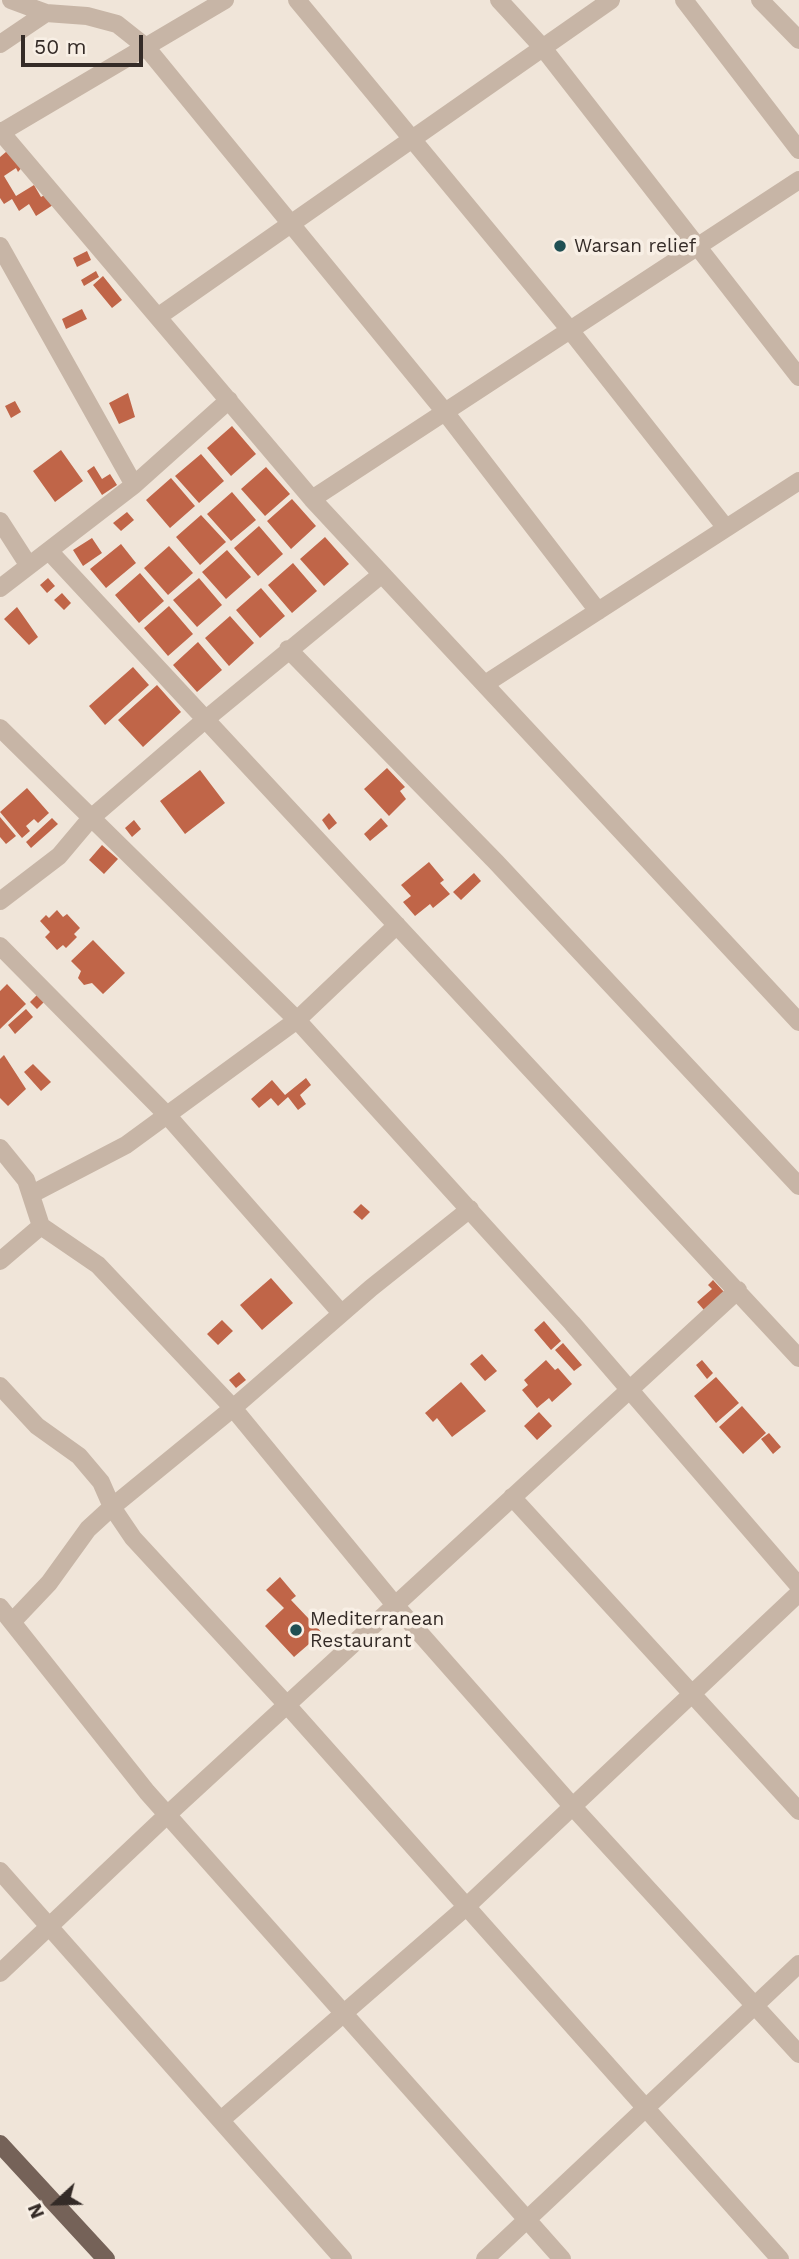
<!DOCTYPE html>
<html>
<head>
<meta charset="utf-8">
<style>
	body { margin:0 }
	#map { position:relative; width:799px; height:2259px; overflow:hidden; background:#f0e5d9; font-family:"Work Sans",sans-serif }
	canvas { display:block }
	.north { position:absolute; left:21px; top:2168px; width:70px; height:70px; -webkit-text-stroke:5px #f8efe5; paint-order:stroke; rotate:248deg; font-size:19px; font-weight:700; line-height:28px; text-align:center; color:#342b27 }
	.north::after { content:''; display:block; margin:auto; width:24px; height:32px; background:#342b27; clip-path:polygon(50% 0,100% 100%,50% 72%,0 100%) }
	.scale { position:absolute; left:21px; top:35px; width:122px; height:32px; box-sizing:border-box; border:4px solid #342b27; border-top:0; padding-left:9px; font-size:21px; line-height:24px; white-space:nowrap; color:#342b27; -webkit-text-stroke:5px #f8efe5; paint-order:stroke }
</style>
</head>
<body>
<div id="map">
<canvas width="799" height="2259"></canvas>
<div class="north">N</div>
<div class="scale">50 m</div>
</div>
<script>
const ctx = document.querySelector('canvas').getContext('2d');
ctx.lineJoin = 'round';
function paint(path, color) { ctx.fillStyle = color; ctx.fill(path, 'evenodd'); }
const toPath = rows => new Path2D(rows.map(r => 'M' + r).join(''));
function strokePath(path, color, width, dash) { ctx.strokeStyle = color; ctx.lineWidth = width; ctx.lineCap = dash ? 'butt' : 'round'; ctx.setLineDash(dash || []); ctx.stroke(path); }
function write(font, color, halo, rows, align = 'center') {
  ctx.font = font + ' "Work Sans",sans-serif'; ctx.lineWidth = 7; ctx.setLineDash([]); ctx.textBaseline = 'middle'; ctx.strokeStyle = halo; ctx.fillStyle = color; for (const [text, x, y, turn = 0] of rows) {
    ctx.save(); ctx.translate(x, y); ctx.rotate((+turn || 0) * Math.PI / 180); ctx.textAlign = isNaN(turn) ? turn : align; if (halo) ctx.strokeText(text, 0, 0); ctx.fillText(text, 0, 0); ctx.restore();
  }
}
const building = toPath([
	[13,146,24,165,18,172,16,168,4,176,16,196,34,185,41,197,50,192,56,203,36,216,29,204,19,211,12,199,4,204,0,198,0,157],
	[87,251,91,260,77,267,73,258],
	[96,271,99,277,84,286,81,280],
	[103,276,122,300,112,308,93,285],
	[82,309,87,319,66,329,62,319],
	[128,393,135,417,119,424,109,403],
	[15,401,21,412,11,418,5,406],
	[232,426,256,454,231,476,207,448],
	[61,450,83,481,55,502,33,471],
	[201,454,224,481,199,503,175,476],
	[94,466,102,479,110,474,117,485,102,495,87,471],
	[266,467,290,494,265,516,241,489],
	[171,478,195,506,170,528,146,500],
	[232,492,256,520,231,541,207,514],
	[292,499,316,526,291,549,267,521],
	[127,512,134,520,121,531,113,523],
	[201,515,226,542,200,565,176,537],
	[259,526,283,554,258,576,234,548],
	[325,537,349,564,324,586,300,559],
	[92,538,102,553,83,566,73,550],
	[121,544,136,563,106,588,90,569],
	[169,546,193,573,168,595,144,568],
	[227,550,251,577,226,599,202,572],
	[293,563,317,591,292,613,268,585],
	[140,573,164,601,139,623,115,595],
	[48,578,55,586,47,593,40,585],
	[199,578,222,605,197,627,173,600],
	[261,588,285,616,260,638,236,610],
	[62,593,71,603,64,610,54,600],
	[169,606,193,634,168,656,144,628],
	[17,607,38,637,29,645,4,619],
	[230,616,254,643,229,666,205,638],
	[198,642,222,670,197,692,173,665],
	[133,667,149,685,105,725,89,706],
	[157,685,181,712,143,747,118,720],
	[387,768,405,787,400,791,406,799,389,816,364,789],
	[200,770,225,803,185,834,160,801],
	[27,788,49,813,38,823,34,819,26,826,30,831,22,838,0,812],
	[329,813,337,823,329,830,322,820],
	[0,817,16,836,6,844,0,837],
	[52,818,58,824,31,848,26,842],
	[381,818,388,826,370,841,364,834],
	[134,820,141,829,132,837,125,828],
	[102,845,118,859,104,874,89,860],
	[429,862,444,880,440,883,450,894,433,908,430,904,415,916,403,902,411,896,401,885],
	[474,873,481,881,461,900,453,892],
	[57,910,63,917,67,914,80,928,74,934,77,937,66,948,63,945,57,950,45,937,50,932,40,921,46,915,49,918],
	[93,940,125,973,103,994,92,983,84,985,78,978,81,971,71,961],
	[7,984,26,1004,0,1029,0,991],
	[38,994,45,1001,37,1009,30,1002],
	[26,1009,33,1017,15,1034,8,1025],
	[4,1055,26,1089,8,1106,0,1098,0,1059],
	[33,1064,51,1082,41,1091,24,1072],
	[306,1078,311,1085,300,1095,306,1104,298,1110,288,1097,278,1106,271,1098,259,1108,251,1099,272,1080,285,1095],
	[361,1204,370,1212,362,1220,353,1212],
	[271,1278,293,1303,262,1330,240,1305],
	[713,1280,724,1292,704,1310,697,1302,712,1289,708,1285],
	[222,1320,233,1331,218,1345,207,1334],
	[544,1321,561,1341,551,1350,534,1330],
	[563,1343,582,1365,574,1371,555,1350],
	[482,1354,497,1371,485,1381,470,1364],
	[546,1360,555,1370,558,1368,572,1384,552,1402,549,1398,537,1408,522,1390,528,1385,524,1380],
	[702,1360,713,1373,707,1379,696,1365],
	[239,1372,246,1380,236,1388,229,1380],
	[716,1377,739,1403,716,1423,694,1396],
	[461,1382,486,1411,452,1437,437,1418,433,1422,425,1413],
	[742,1406,766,1433,743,1454,719,1427],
	[539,1412,552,1426,537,1440,524,1426],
	[769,1433,781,1447,773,1454,761,1439],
	[280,1577,296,1596,291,1600,327,1638,315,1650,309,1644,294,1657,265,1626,284,1608,266,1590]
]);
const minor = toPath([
	[11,0,46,13,87,16,117,24,146,47,445,412,598,611],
	[297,0,570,330,726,528],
	[499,0,543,48,799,377],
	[684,0,799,150],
	[760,0,799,40],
	[0,44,46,13],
	[0,131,312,499,799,1022],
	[0,133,225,0],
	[0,246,134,485],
	[159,316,611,0],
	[312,499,799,180],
	[0,521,29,566],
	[49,551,799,1358],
	[0,588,134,485,229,400],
	[288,649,496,862,799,1186],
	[485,684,799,481],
	[0,728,297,1020,572,1323,799,1586],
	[0,901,59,856,91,818,206,719,382,574],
	[0,946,167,1115,341,1313],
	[0,1148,26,1180,41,1226,98,1265,233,1408,395,1605,573,1807,799,2054],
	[32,1194,126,1145,297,1020,397,925],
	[0,1261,41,1226],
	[0,1386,37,1426,79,1456,101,1482,112,1507,133,1538,288,1706,780,2259],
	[512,1497,799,1811],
	[0,1607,147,1792,562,2259],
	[12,1622,49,1583,88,1529,112,1507,233,1408,371,1288,470,1209],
	[0,1871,343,2259],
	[0,1973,167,1815,738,1290],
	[221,2120,466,1907,799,1593],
	[485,2259,799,1964]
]);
const major = toPath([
	[0,2144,106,2259]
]);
const markers = [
	[560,246,7,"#1f4f53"],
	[296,1630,7,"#1f4f53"]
];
const poiNames = [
	["Warsan relief",574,246],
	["Mediterranean",310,1619],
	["Restaurant",310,1641]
];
paint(building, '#c06548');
strokePath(minor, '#c7b5a6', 18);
strokePath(major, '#756258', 18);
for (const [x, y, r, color] of markers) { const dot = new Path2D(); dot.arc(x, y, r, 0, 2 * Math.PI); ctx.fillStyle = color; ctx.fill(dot); strokePath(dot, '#f8efe5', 2.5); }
write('19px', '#342b27', '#f8efe5', poiNames, 'left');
</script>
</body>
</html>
